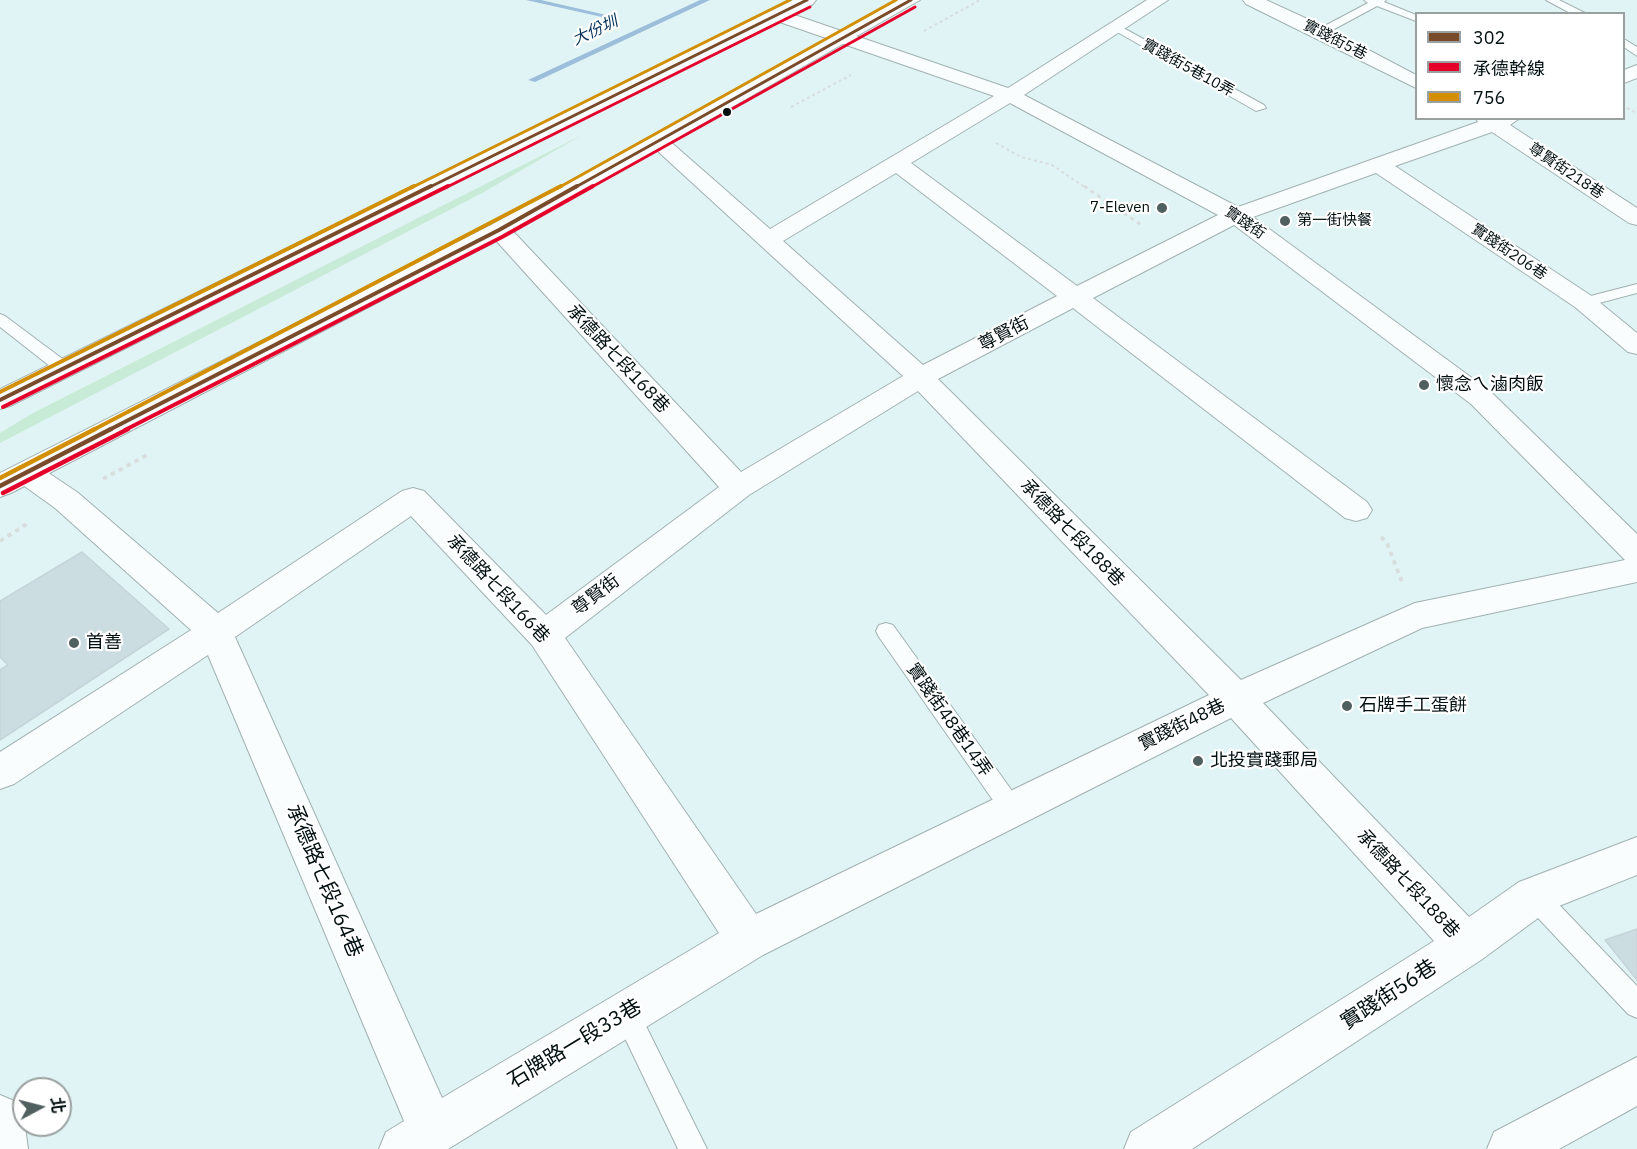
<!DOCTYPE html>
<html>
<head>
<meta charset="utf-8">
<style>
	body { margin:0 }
	#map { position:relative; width:1637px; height:1149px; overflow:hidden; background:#e1f4f5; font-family:"IBM Plex Sans","Noto Sans TC",sans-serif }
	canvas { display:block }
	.legend { position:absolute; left:1415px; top:12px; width:210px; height:108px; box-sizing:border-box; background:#fff; border:2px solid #9a9f9f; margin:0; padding:8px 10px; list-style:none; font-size:18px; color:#020f10 }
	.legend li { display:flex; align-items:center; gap:12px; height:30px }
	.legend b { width:30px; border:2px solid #9a9f9f }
	.north { position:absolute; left:12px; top:1077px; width:60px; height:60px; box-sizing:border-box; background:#fff; border:2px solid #9a9f9f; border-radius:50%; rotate:83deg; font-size:16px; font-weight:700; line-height:24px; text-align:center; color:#020f10 }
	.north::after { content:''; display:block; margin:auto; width:21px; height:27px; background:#505f60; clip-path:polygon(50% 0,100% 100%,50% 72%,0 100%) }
</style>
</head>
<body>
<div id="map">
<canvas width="1637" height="1149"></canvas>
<ul class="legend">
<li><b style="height:8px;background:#7a4b2a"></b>302</li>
<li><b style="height:8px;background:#e4002b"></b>承德幹線</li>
<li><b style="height:8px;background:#d28f02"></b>756</li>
</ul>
<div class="north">北</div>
</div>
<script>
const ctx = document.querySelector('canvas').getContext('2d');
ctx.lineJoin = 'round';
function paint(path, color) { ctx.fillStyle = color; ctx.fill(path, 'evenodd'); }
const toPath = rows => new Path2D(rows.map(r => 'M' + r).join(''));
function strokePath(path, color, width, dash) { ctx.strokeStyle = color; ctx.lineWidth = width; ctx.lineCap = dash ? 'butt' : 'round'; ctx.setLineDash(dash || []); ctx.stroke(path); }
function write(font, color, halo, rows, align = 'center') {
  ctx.font = font + ' "IBM Plex Sans","Noto Sans TC",sans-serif'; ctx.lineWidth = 4.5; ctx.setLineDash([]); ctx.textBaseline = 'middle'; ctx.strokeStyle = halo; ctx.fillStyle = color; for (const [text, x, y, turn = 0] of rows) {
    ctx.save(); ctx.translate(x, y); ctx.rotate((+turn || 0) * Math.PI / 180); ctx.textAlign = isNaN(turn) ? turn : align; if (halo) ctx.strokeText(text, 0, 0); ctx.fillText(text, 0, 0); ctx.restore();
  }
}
const green = toPath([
	[582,135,484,192,0,443,0,433,33,413]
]);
const stream = toPath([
	[526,0,541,0,615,17,611,19,526,0],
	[700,0,710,0,535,82,528,80,700,0]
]);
const building = toPath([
	[82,552,169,629,0,740,0,670,8,665,0,657,0,601,82,552],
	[1637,929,1637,980,1605,940,1637,929]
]);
const pathFar2 = toPath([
	[924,31,980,0],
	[791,107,851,75],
	[1627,108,1637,113],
	[996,143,1021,157,1052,165,1086,188]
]);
const pathFar1 = toPath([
	[1084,186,1143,226]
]);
const path = toPath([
	[103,479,149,454],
	[1381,537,1387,543,1402,582],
	[0,541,30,522]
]);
const service = toPath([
	[1364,0,1386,0,1384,2,1416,15,1416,21,1377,6,1325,34,1317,34,1317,30,1368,3,1364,0],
	[1546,0,1559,0,1587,14,1572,14,1546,0],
	[1116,24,1264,105,1266,108,1256,111,1112,29,1111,27,1116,24],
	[1624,39,1637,47,1637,56,1624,47,1624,39],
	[1637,284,1637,293,1584,307,1576,302,1579,299,1637,284],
	[0,314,5,316,72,366,74,370,72,374,60,374,0,327,0,314],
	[886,623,893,625,1020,802,1024,809,1020,816,1012,819,1004,816,879,637,876,631,879,625,886,623],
	[1534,884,1543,888,1637,986,1637,1018,1628,1014,1525,904,1522,896,1525,888,1534,884],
	[626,1000,635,1004,707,1149,678,1149,613,1013,617,1004,626,1000]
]);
const minor = toPath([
	[1147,0,1168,0,1024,95,1238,207,1478,122,1475,118,1520,118,1510,125,1637,208,1637,225,1629,223,1492,132,1395,166,1593,297,1637,333,1637,354,1628,352,1575,307,1376,173,1253,217,1491,392,1637,534,1637,582,1422,628,1263,703,1469,917,1519,882,1637,837,1637,875,1549,910,1481,960,1192,1149,1124,1149,1131,1132,1434,941,1231,718,763,955,448,1149,379,1149,386,1132,404,1121,208,655,14,784,0,789,0,752,191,630,55,508,16,480,12,473,16,466,27,463,38,466,77,492,218,613,402,491,413,488,424,491,546,615,719,487,491,235,487,230,491,225,507,225,741,472,903,376,651,145,647,141,651,137,665,137,770,229,994,96,771,19,768,15,771,11,783,11,1008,88,1147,0],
	[1010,103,1218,215,1077,286,911,163,1010,103],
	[896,173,1057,296,923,365,783,241,896,173],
	[1234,225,1471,404,1625,560,1415,603,1241,680,938,379,1073,308,1345,518,1356,521,1367,518,1372,510,1367,502,1093,298,1234,225],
	[918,391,1209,695,756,914,565,638,749,495,918,391],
	[411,516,532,645,719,933,442,1098,235,637,411,516],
	[1243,0,1266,0,1327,28,1416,75,1416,88,1246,4,1243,0],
	[1637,65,1637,78,1624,83,1624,70,1637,65],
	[1637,1057,1637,1106,1559,1149,1487,1149,1494,1132,1637,1057],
	[0,1095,17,1102,24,1119,28,1149,0,1149,0,1095]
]);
const primary = toPath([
	[793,0,816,0,813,4,10,406,0,409,0,389,793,0],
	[898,0,920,0,507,235,11,493,0,497,0,473,491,225,898,0]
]);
const bus1Far2 = toPath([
	[428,188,807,0],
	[574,188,911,0]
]);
const bus1Far1 = toPath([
	[0,400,431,186],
	[109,430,499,230,577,186]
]);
const bus1 = toPath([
	[0,486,111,429]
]);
const bus2Far2 = toPath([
	[445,188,810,7],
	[590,188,915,7]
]);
const bus2Far1 = toPath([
	[3,407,448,186],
	[125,430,502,237,593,186]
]);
const bus2 = toPath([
	[3,493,128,429]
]);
const bus3Far2 = toPath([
	[411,188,790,0],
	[558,188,896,0]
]);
const bus3Far1 = toPath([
	[0,392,414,186],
	[93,430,561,186]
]);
const bus3 = toPath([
	[0,478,95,429]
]);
const markers = [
	[727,112,5,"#020f10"],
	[1162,208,6,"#505f60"],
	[1285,221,6,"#505f60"],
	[1424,385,6,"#505f60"],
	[74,643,6,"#505f60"],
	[1347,706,6,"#505f60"],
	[1198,761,6,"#505f60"]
];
const farStreetnames = [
	["實踐街5巷",1335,40,27],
	["實踐街5巷10弄",1188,68,29],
	["尊賢街218巷",1566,171,34],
	["實踐街",1245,223,34],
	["實踐街206巷",1509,252,34]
];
const farPoinames = [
	["7-Eleven",1150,208],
	["第一街快餐",1297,221,"left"]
];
const farWaternames = [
	["大份圳",595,31,-25]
];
const streetNames = [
	["尊賢街",1004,334,-27],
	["承德路七段168巷",618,359,47],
	["承德路七段188巷",1072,533,46],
	["承德路七段166巷",498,589,47],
	["尊賢街",596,595,-37],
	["實踐街48巷14弄",949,720,55],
	["實踐街48巷",1182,725,-26],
	["承德路七段188巷",1408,884,47]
];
const poiNames = [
	["懷念ㄟ滷肉飯",1436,385],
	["首善",86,643],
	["石牌手工蛋餅",1359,706],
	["北投實踐郵局",1210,761]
];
const nearStreetnames = [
	["承德路七段164巷",324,881,67],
	["實踐街56巷",1389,995,-33],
	["石牌路一段33巷",575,1044,-31]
];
paint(green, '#c8ebd7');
paint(stream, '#9cbedb');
paint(building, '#ccdde2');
strokePath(building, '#c5d4d7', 1.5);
strokePath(service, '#a1b1b2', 2);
strokePath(minor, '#a1b1b2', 2);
strokePath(primary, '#a1b1b2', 2);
strokePath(pathFar2, '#d8dede', 2, [3, 3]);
strokePath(pathFar1, '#d8dede', 3, [4, 4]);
strokePath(path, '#d8dede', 4, [4.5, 4.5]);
paint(service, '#fafdfe');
paint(minor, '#fafdfe');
paint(primary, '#fafdfe');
strokePath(bus1Far2, '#7a4b2a', 3);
strokePath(bus1Far1, '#7a4b2a', 4);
strokePath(bus1, '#7a4b2a', 4.5);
strokePath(bus2Far2, '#e4002b', 3);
strokePath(bus2Far1, '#e4002b', 4);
strokePath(bus2, '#e4002b', 4.5);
strokePath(bus3Far2, '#d28f02', 3);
strokePath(bus3Far1, '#d28f02', 4);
strokePath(bus3, '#d28f02', 4.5);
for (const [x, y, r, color] of markers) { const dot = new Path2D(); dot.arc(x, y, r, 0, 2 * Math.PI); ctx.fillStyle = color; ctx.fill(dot); strokePath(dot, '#fff', 2); }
write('15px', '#020f10', '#fff', farStreetnames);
write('15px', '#020f10', '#fff', farPoinames, 'right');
write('italic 16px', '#033158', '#fff', farWaternames);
write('18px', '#020f10', '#fff', streetNames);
write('18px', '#020f10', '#fff', poiNames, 'left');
write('21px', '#020f10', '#fff', nearStreetnames);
</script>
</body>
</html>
